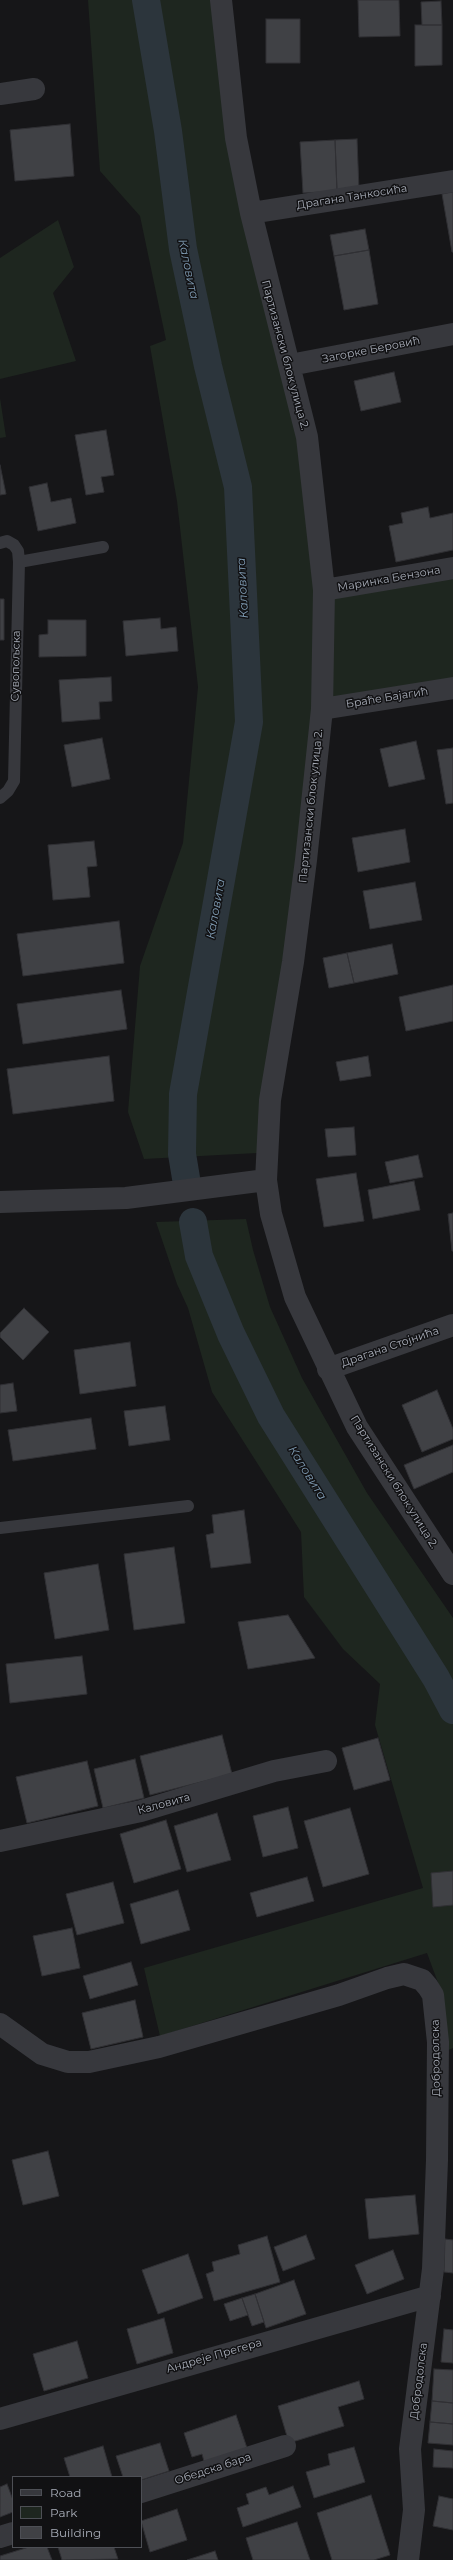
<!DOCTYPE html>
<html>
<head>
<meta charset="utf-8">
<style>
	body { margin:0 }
	#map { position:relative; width:453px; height:2560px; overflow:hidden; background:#161618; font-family:Montserrat,sans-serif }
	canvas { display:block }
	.legend { position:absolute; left:12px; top:2476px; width:130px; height:72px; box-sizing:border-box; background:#111113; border:1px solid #4d4f55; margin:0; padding:5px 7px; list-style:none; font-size:12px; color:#a8adb8 }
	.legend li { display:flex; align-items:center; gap:8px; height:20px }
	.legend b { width:20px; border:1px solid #4d4f55 }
</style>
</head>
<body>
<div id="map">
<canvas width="453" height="2560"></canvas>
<ul class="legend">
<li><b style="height:5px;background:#37383d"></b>Road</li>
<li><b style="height:11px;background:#1e261f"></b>Park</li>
<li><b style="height:11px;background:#404145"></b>Building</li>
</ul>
</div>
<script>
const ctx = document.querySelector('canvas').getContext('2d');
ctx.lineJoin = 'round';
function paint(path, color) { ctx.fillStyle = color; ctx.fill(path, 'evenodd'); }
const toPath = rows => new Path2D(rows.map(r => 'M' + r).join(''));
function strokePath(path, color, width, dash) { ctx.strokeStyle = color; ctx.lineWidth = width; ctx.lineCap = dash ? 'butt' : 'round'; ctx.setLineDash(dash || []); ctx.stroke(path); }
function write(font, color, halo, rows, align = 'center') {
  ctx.font = font + ' Montserrat,sans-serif'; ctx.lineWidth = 3; ctx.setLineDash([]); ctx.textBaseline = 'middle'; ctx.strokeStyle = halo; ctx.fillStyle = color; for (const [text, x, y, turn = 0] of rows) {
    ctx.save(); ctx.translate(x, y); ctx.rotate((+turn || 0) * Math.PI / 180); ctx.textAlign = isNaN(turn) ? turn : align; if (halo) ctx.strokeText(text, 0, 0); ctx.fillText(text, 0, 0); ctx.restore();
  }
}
const green = toPath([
	[88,0,221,0,251,213,290,365,324,590,453,568,453,686,322,709,257,1153,144,1159,128,1112,140,966,183,843,198,687,177,501,150,346,166,340,140,216,100,171],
	[58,220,74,267,53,293,76,361,0,379,0,258],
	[0,398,6,437,0,438],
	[246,1219,253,1250,270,1307,302,1378,367,1493,453,1618,453,2048,444,2052,440,1988,427,1953,160,2036,144,1968,423,1888,375,1725,380,1684,343,1649,304,1597,301,1532,212,1392,188,1308,177,1284,156,1222]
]);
const canal = toPath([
	[146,0,168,131,183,249,208,366,238,487,249,722,183,1094,182,1154,186,1178],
	[193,1222,199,1256,231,1334,271,1416,436,1678,453,1710]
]);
const building = toPath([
	[358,0,399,0,400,36,359,37,358,0],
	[441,1,442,25,422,25,421,2,441,1],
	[266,19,300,19,300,63,266,63,266,19],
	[415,25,442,25,442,65,415,66,415,25],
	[70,124,74,176,15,181,10,130,70,124],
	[357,139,359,190,337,191,335,140,357,139],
	[335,140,337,191,303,193,300,142,335,140],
	[453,192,453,252,452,252,442,194,453,192],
	[365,229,369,250,334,256,330,235,365,229],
	[369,250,378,304,344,310,334,256,369,250],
	[394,372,401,402,361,411,354,381,394,372],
	[106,430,114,475,101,477,104,492,86,495,75,435,106,430],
	[0,465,6,494,0,495,0,465],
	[47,483,51,502,71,498,76,523,38,531,29,487,47,483],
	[428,507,430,518,453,513,453,550,396,562,389,526,403,523,401,513,428,507],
	[0,599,4,599,4,640,0,640,0,599],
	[160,618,161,629,176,627,178,651,126,656,123,621,160,618],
	[48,620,86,620,86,656,39,657,39,635,48,634,48,620],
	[111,677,112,701,99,702,100,719,62,722,59,680,111,677],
	[102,738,110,779,72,787,64,745,102,738],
	[416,741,425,779,389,787,380,749,416,741],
	[453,748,453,803,446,804,437,750,453,748],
	[405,829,410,862,358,872,352,838,405,829],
	[94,841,97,866,87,867,90,897,53,900,48,845,94,841],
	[415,882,422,920,370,929,363,891,415,882],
	[119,921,124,963,23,976,17,934,119,921],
	[392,944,398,974,354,983,347,953,392,944],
	[347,953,354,983,329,988,323,958,347,953],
	[453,985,453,1021,406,1031,399,997,453,985],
	[121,990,127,1029,23,1044,17,1004,121,990],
	[109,1056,114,1101,13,1114,7,1069,109,1056],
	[368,1056,371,1076,340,1081,336,1062,368,1056],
	[354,1127,356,1155,328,1157,325,1129,354,1127],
	[418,1155,423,1177,390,1183,385,1162,418,1155],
	[356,1173,364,1221,324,1227,316,1179,356,1173],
	[414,1181,420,1210,373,1219,368,1190,414,1181],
	[453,1213,453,1251,452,1251,448,1214,453,1213],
	[24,1308,49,1332,23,1360,0,1337,0,1333,24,1308],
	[130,1342,136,1386,80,1394,74,1350,130,1342],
	[13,1383,17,1411,0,1413,0,1385,13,1383],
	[437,1390,453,1429,453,1439,422,1452,402,1405,437,1390],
	[165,1406,170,1440,129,1446,124,1411,165,1406],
	[91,1418,96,1449,13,1461,8,1430,91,1418],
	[453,1445,453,1472,414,1489,404,1465,453,1445],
	[244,1510,251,1563,211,1568,206,1535,214,1533,212,1515,244,1510],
	[174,1547,185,1623,134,1630,124,1554,174,1547],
	[98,1564,109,1630,55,1639,44,1573,98,1564],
	[288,1615,315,1658,248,1669,238,1622,288,1615],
	[82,1656,87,1694,10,1703,6,1664,82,1656],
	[222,1735,232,1774,150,1795,140,1756,222,1735],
	[378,1738,390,1780,354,1790,342,1748,378,1738],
	[135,1759,144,1798,103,1808,94,1769,135,1759],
	[87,1761,98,1806,27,1823,16,1777,87,1761],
	[288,1807,298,1848,263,1857,253,1816,288,1807],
	[350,1808,369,1874,323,1887,304,1821,350,1808],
	[217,1813,231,1860,187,1872,174,1826,217,1813],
	[166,1820,181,1869,134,1883,120,1834,166,1820],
	[453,1871,453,1905,433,1907,431,1873,453,1871],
	[307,1877,314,1901,257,1917,250,1893,307,1877],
	[113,1882,124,1923,77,1935,66,1894,113,1882],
	[178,1890,190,1930,141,1944,130,1904,178,1890],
	[72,1928,80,1968,42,1976,33,1936,72,1928],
	[131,1962,138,1985,90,1999,83,1976,131,1962],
	[135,2000,143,2037,91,2049,82,2013,135,2000],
	[48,2151,59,2196,23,2205,12,2160,48,2151],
	[415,2195,419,2234,369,2239,365,2199,415,2195],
	[306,2235,315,2259,283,2271,274,2247,306,2235],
	[267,2236,280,2282,214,2301,206,2274,214,2271,212,2262,240,2254,238,2245,267,2236],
	[445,2239,453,2240,453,2273,444,2272,445,2239],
	[393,2250,404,2279,367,2294,355,2265,393,2250],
	[188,2254,203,2298,158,2314,142,2270,188,2254],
	[294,2280,306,2314,266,2328,255,2294,294,2280],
	[255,2294,264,2322,252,2326,242,2298,255,2294],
	[242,2298,248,2315,230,2321,224,2304,242,2298],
	[164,2318,173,2353,137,2364,127,2329,164,2318],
	[444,2329,453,2330,453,2363,441,2362,444,2329],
	[77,2341,88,2378,44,2391,33,2354,77,2341],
	[434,2369,453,2370,453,2403,432,2401,434,2369],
	[359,2381,364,2399,338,2407,344,2426,289,2443,278,2406,359,2381],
	[432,2401,453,2403,453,2424,430,2422,432,2401],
	[236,2415,248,2451,205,2465,202,2454,192,2457,184,2433,236,2415],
	[430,2422,453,2424,453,2445,428,2443,430,2422],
	[160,2443,169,2471,141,2480,141,2477,123,2477,116,2456,160,2443],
	[103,2446,112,2477,70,2477,64,2458,103,2446],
	[354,2447,365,2482,314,2498,306,2472,330,2465,328,2454,354,2447],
	[434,2449,453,2451,453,2468,433,2467,434,2449],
	[7,2484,13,2500,13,2512,0,2517,0,2487,7,2484],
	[293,2486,301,2507,243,2527,237,2508,249,2504,246,2494,266,2487,269,2495,293,2486],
	[371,2495,390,2555,374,2560,332,2560,317,2513,371,2495],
	[439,2496,453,2499,453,2530,433,2526,439,2496],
	[177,2509,187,2540,150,2552,141,2521,177,2509],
	[297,2522,310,2560,253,2560,246,2538,297,2522],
	[29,2547,47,2547,52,2560,0,2560,0,2556,29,2547],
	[58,2547,114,2547,118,2559,62,2560,58,2547],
	[215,2551,218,2560,187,2560,215,2551]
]);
const service = toPath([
	[0,543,7,541,14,545,18,551,19,562,14,781,8,791,0,798],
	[19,562,103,547],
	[0,1528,188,1506]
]);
const minor = toPath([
	[221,0,236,138,251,213,307,437,324,590,322,709,306,860,293,962,270,1100,266,1180,271,1214,295,1297,357,1427,453,1574],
	[0,94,34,89],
	[251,213,453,181],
	[290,365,453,334],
	[324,590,453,568],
	[322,709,453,688],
	[0,1202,126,1198,266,1180],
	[328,1369,453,1325],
	[0,1841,141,1811,274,1771,326,1761],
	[0,2024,42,2054,68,2062,89,2062,159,2047,339,1995,387,1978,404,1974,422,1980,428,1987,433,1995,438,2042,437,2160,433,2269,410,2449,414,2510,408,2560],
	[0,2419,430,2296],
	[141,2492,285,2446],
	[0,2537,13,2533]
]);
const streetNames = [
	["Драгана Танкосића",352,197,-9],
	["Загорке Беровић",371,350,-11],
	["Партизански блок улица 2.",285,355,75],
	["Маринка Бензона",389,579,-10],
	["Сувопољска",16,666,-89],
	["Браће Бајагић",387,698,-9],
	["Партизански блок улица 2.",311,806,-84],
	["Драгана Стојнића",390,1347,-19],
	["Партизански блок улица 2.",394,1482,58],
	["Каловита",164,1804,-15],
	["Добродолска",436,2058,-91],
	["Андреје Прегера",214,2356,-16],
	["Добродолска",419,2381,-83],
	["Обедска бара",213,2469,-18]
];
const waterNames = [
	["Каловита",188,269,78],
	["Каловита",243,588,-93],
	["Каловита",216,909,-80],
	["Каловита",307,1473,58]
];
paint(green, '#1e261f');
strokePath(canal, '#2c353c', 28);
paint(building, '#404145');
strokePath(building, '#303034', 1);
strokePath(service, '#37383d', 12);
strokePath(minor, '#37383d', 22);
write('11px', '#a8adb8', '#111113', streetNames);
write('italic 12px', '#7f9bb3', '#111113', waterNames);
</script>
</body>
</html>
